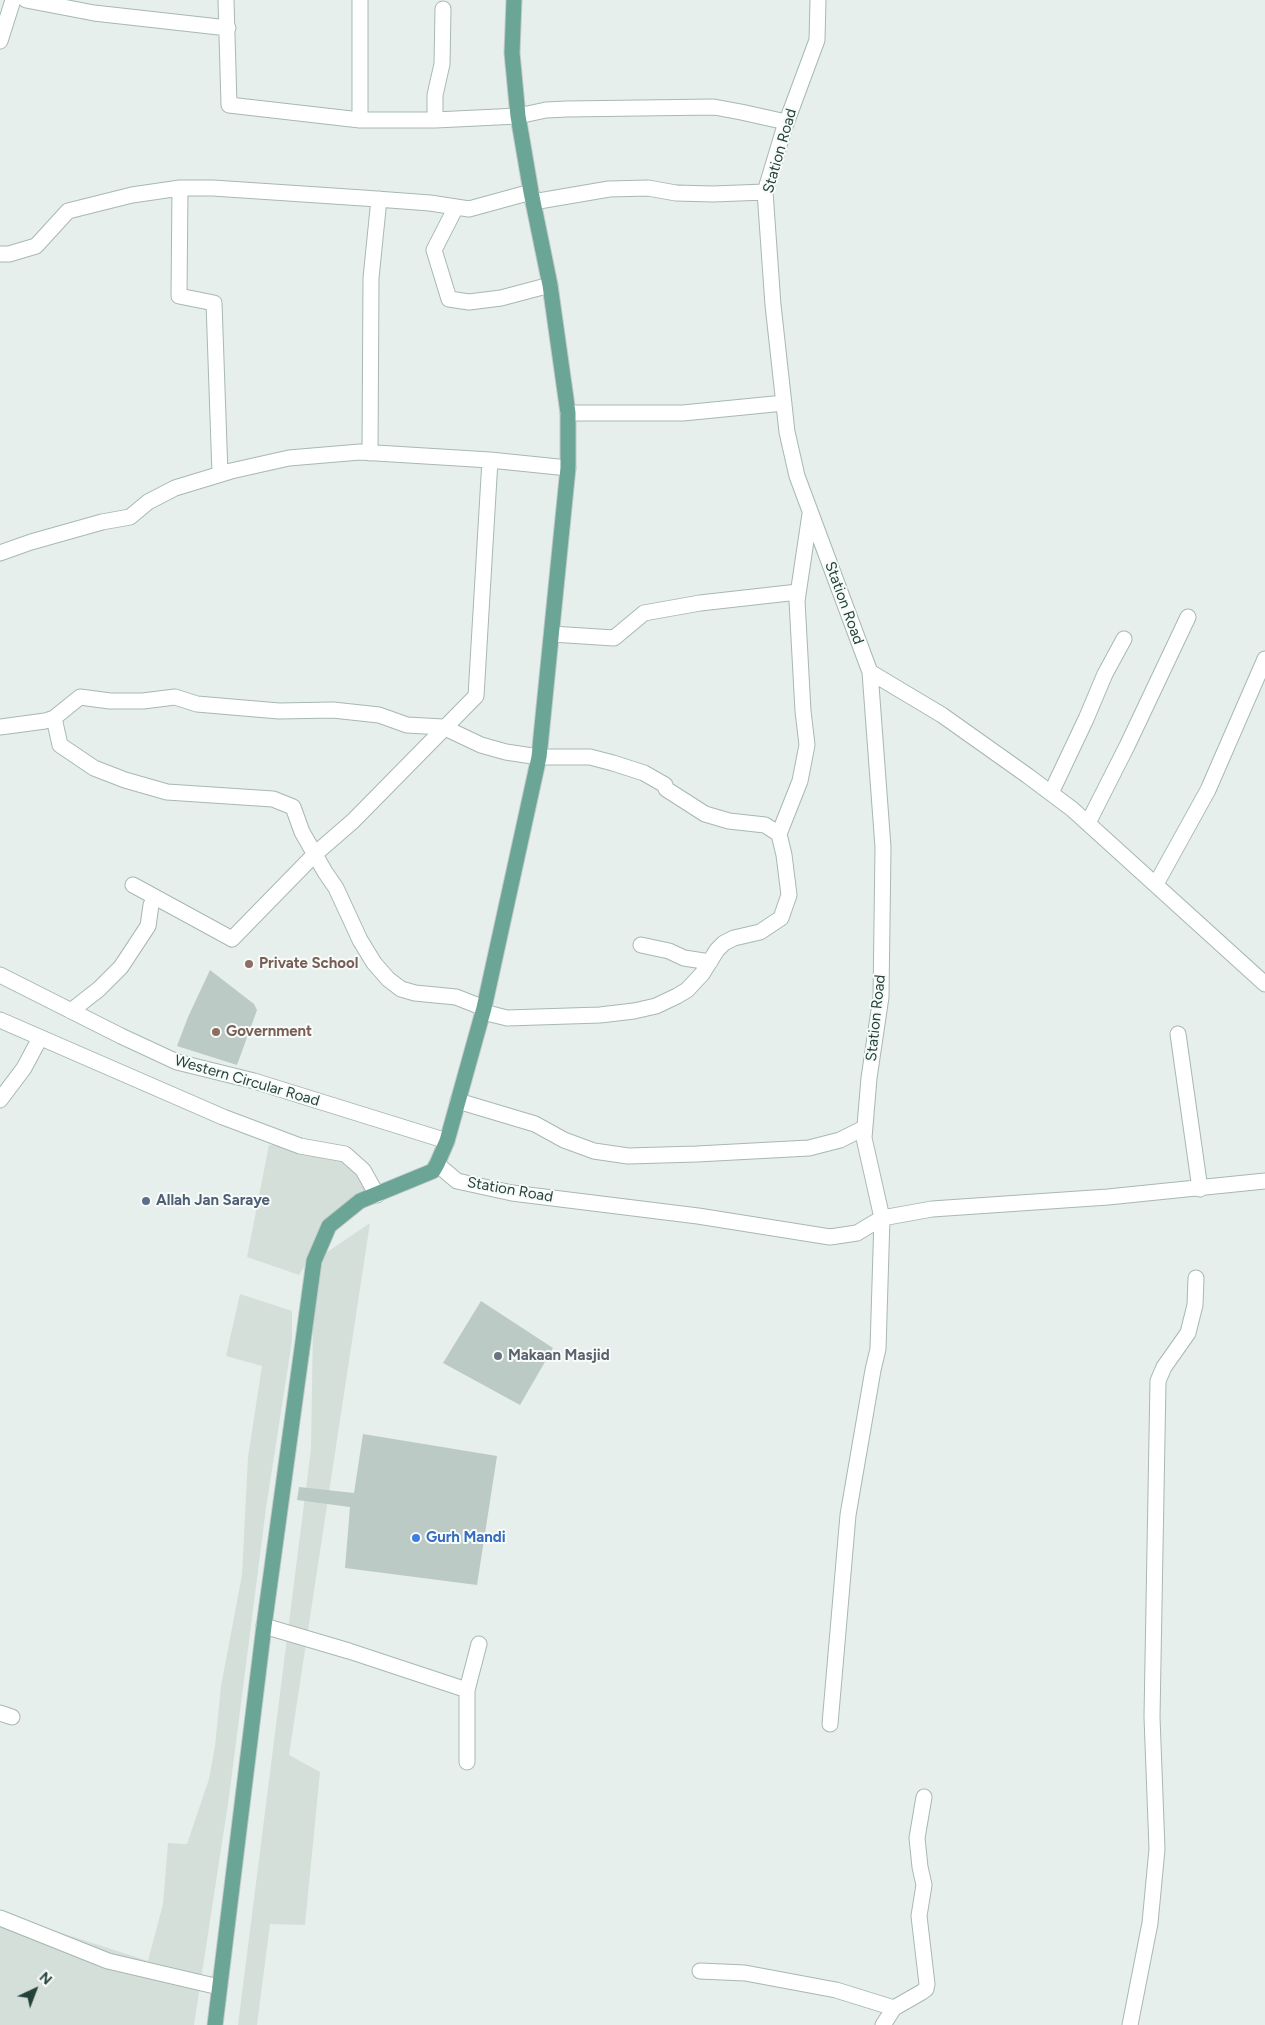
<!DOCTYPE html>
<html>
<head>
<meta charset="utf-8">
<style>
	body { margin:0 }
	#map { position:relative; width:1265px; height:2025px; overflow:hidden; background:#e6efeb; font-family:Figtree,sans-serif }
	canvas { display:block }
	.north { position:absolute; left:10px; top:1965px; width:50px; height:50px; -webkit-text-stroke:4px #f7fbf9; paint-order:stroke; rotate:43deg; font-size:14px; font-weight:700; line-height:20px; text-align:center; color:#24423a }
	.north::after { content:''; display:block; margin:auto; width:18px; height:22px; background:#24423a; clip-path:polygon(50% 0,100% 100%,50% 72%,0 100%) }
</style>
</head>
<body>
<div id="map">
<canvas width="1265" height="2025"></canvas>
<div class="north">N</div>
</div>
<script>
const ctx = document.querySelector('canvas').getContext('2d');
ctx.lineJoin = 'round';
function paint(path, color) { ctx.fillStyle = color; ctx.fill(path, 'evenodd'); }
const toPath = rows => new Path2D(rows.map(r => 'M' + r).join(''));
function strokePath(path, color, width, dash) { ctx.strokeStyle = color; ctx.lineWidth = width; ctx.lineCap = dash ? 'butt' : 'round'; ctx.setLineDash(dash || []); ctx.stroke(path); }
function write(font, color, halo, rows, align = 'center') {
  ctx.font = font + ' Figtree,sans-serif'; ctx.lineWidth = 4; ctx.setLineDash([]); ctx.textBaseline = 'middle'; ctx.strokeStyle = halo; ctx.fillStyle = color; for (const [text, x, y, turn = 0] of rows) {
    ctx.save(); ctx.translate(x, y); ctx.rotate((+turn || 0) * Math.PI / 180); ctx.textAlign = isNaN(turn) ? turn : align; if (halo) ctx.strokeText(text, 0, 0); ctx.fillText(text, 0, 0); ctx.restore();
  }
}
const built = toPath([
	[269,1145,300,1146,345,1154,377,1195,329,1226,299,1275,247,1257],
	[370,1223,289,1755,320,1772,305,1925,270,1924,257,2025,238,2025,311,1449,314,1261],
	[240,1294,292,1311,292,1341,266,1508,229,1797,194,2025,0,2025,0,1913,148,1961,163,1904,168,1843,187,1844,209,1779,215,1746,221,1686,242,1575,248,1457,262,1366,226,1356]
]);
const building = toPath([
	[210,970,254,1004,257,1010,237,1065,177,1046,188,1017],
	[481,1301,553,1348,520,1405,443,1363],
	[363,1434,497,1456,477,1585,345,1568,350,1507,297,1500,299,1487,354,1493]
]);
const minor = toPath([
	[26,0,94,13,228,28],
	[226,0,229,105,360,120,435,120,518,116,546,110,567,109,714,107,741,112,786,122],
	[818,0,817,40,784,129,765,192,773,305,787,432,797,476,870,672,883,847,881,997,869,1078,864,1138,882,1218,878,1349,873,1370,848,1515,830,1724],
	[0,41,13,0],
	[360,120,360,0],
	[435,120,435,95,442,64,443,9],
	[180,188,179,296,214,303,220,474],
	[533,202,609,189,648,188,676,193,713,194,765,192],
	[456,207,434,250,449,299,469,302,501,298,550,285],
	[0,254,9,254,36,246,68,211,132,195,180,188,213,188,363,198,430,203,469,209,531,192],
	[568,413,683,413,784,403],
	[370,453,371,278,379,199],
	[0,553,31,542,102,522,130,517,148,502,175,488,231,471,289,458,360,452,490,460,568,468],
	[552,634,614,638,644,613,700,603,798,592],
	[870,672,942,715,1028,776,1072,809,1265,984],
	[54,718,60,745,94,768,125,780,167,792,273,799,293,807,302,832,325,872,336,888,360,940,374,963,388,979,401,989,415,993,456,997,484,1008],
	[0,727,45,721,54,718,80,697,110,701,143,701,175,697,197,704,279,711,333,710,379,715,407,725,443,727,481,745,506,752,539,757,590,757,613,763,644,773,665,785,666,789,705,814,729,821,765,825,779,834,784,855,789,895,781,918,760,932,734,938,724,943,717,950,702,974,687,990,677,996,656,1006,634,1011,600,1015,507,1018,483,1012],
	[1051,793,1086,719,1105,674,1124,639],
	[1088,823,1127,746,1188,617],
	[779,834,800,781,807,745,803,711,797,601,810,514],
	[1156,884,1208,790,1265,659],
	[133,885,232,939,315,854,353,821,476,696,490,460],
	[641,945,669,951,684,958,710,962],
	[0,975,121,1036,177,1062,254,1081,447,1141],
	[71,1011,99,989,121,967,148,926,151,905,155,897],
	[0,1020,223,1117,300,1146,345,1154,363,1170,377,1195],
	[1178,1034,1200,1189],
	[0,1100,24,1068,40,1038],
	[458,1101,535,1124,564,1140,594,1151,628,1156,697,1154,809,1148,840,1140,864,1128],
	[437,1164,457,1181,512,1193,698,1216,830,1237,857,1233,882,1218,932,1209,1108,1197,1265,1181],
	[264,1626,349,1651,467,1690],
	[0,1713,12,1717],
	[467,1762,467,1690,479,1644],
	[0,1918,108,1961,219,1987],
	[700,1971,745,1973,836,1990,894,2008],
	[883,2025,894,2008,922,1992,926,1989,927,1984,919,1916,924,1885,920,1867,917,1838,924,1797],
	[1130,2025,1150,1923,1157,1849,1152,1717,1158,1381,1164,1367,1188,1333,1195,1305,1196,1278]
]);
const major = toPath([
	[215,2025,264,1626,314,1261,329,1226,360,1201,433,1171,437,1164,447,1141,484,1008,539,757,568,468,568,413,550,285,531,192,518,116,512,53,514,0]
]);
const markers = [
	[249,964,5,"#8d6e63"],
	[216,1032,5,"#8d6e63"],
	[146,1201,5,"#5c6f8a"],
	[498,1356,5,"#6b7280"],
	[416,1538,5,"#3f7fe0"]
];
const streetNames = [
	["Station Road",780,151,-74],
	["Station Road",844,603,70],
	["Station Road",876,1018,-84],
	["Western Circular Road",247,1081,16],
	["Station Road",510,1190,10]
];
const educationNames = [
	["Private School",259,964],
	["Government",226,1032]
];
const serviceNames = [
	["Allah Jan Saraye",156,1201]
];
const worshipNames = [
	["Makaan Masjid",508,1356]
];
const shopNames = [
	["Gurh Mandi",426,1538]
];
paint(built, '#d4dfda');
paint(building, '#bbcac4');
strokePath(minor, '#a8b8b2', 17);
strokePath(major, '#c2cac8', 17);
strokePath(minor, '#fff', 15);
strokePath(major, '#6aa596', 15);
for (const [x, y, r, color] of markers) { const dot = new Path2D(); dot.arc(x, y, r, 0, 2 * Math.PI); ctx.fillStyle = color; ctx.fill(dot); strokePath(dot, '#f7fbf9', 2); }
write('15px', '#24423a', '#f7fbf9', streetNames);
write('bold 15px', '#785e54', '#f7fbf9', educationNames, 'left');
write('bold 15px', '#4e5e75', '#f7fbf9', serviceNames, 'left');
write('bold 15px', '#5b616d', '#f7fbf9', worshipNames, 'left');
write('bold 15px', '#366cbe', '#f7fbf9', shopNames, 'left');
</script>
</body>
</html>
